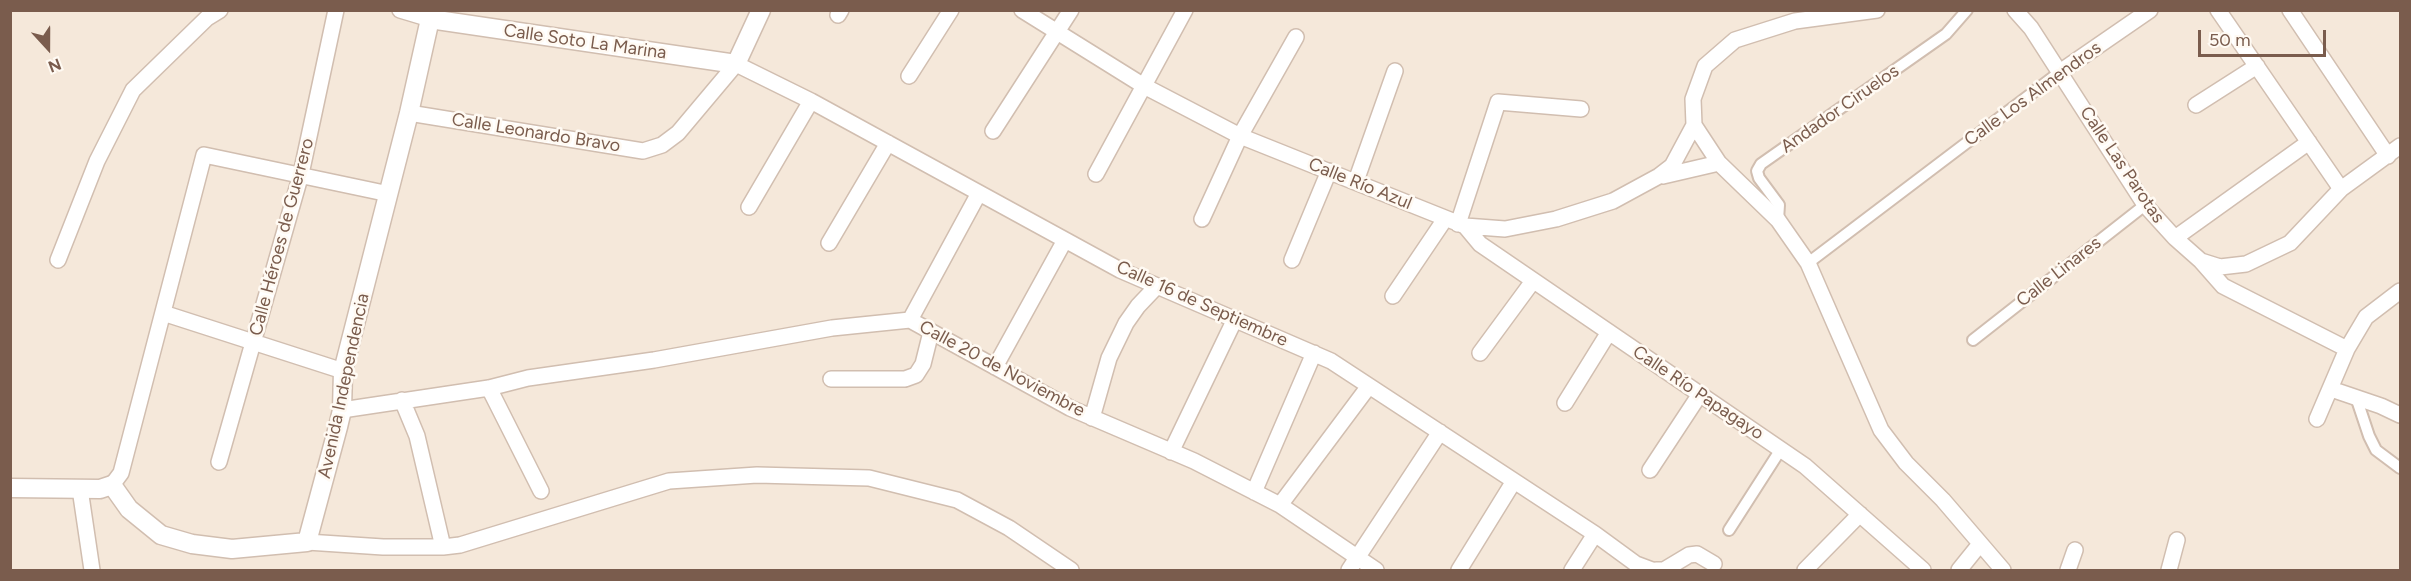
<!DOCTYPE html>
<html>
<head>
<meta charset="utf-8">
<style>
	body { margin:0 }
	#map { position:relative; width:2411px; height:581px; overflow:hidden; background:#fdf6ec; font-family:Figtree,sans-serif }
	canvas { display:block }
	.frame { position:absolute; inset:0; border:12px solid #7a5c4d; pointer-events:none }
	.north { position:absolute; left:18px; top:18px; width:60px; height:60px; -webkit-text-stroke:4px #fffaf3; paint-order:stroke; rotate:159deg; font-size:16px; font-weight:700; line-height:24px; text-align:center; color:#7a5c4d }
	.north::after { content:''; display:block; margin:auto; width:21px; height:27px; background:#7a5c4d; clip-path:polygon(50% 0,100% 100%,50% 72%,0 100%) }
	.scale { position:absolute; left:2198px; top:30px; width:128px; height:27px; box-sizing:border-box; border:3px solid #7a5c4d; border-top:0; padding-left:8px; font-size:18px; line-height:21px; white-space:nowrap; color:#7a5c4d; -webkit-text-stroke:4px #fffaf3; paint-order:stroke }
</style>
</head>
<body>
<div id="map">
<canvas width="2411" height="581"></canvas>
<div class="frame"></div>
<div class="north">N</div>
<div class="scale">50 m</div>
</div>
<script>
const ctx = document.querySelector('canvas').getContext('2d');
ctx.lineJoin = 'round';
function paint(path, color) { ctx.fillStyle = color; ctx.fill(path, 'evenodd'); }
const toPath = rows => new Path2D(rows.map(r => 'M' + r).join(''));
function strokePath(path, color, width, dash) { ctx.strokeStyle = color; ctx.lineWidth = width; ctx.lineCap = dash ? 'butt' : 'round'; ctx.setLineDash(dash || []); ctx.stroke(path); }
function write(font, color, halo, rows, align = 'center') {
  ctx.font = font + ' Figtree,sans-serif'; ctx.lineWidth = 5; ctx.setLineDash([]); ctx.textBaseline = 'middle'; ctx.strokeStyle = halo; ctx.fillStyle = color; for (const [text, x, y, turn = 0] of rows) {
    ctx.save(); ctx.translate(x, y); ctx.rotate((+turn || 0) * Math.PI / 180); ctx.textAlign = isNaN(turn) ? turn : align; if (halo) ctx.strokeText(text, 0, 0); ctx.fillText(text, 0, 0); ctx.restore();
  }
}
const residential = toPath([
	[11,11,2400,11,2400,570,11,570]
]);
const pedestrian = toPath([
	[1778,220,1779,205,1759,178,1757,171,1761,164,1946,34,1967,10],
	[1808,263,2060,72],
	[1973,340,2145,205],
	[2356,397,2369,436,2376,450,2400,468],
	[1729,530,1781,449]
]);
const minor = toPath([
	[400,10,430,19,433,10],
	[1022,10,1144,86,1240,136,1465,226,1505,229,1556,219,1613,201,1659,176,1672,166,1694,125],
	[2015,10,2031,28,2145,205,2175,238,2201,261,2223,286,2347,349],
	[2218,10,2341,189],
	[2290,10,2388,156],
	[838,15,841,10],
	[2060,72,2150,10],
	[909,76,951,10],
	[2196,105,2257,66],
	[409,113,643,151,662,145,678,133,736,64,811,101,1120,270,1331,361,1595,534,1636,564,1652,570],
	[1694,125,1719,163,1778,220,1808,263,1881,430,1906,463,1943,500,2003,570],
	[1694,125,1693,99,1705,66,1735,40,1795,21,1877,10],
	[993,131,1071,10],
	[1096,174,1185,10],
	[1663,176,1719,163],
	[1356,181,1395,71],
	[749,207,811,101],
	[1202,219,1240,136,1296,37],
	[1458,224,1498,102,1581,109],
	[1465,226,1480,244,1805,466,1923,570],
	[2175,238,2309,142],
	[829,243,888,143],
	[58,260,97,161,133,90,207,18,220,10],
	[1292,260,1329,171],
	[2201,261,2220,267,2246,264,2290,243,2341,189,2400,146],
	[1393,296,1445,219],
	[163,313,343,371],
	[910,320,979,193],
	[1480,353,1533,281],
	[995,367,1065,240],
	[831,379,905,379,916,375,923,364,931,332],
	[489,388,541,491],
	[2331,389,2381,406,2400,415],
	[402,400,417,436,443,547],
	[1565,403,1609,332],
	[342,410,489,388,528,378,654,360,832,328,910,320,1070,408,1194,461,1280,505,1376,570],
	[1092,418,1109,358,1126,323,1138,306,1157,286],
	[2317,419,2347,349,2366,317,2400,291],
	[1171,452,1235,319],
	[219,462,301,174,336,10],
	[1650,470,1700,394],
	[112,485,121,473,204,155,389,194],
	[80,489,92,570],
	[1254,492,1314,353],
	[1280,505,1369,386],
	[307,542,383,547,443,547,460,545,669,481,757,475,869,478,957,500,1009,528,1071,570],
	[1349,570,1440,432],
	[1459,570,1514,481],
	[1572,570,1595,534],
	[1656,570,1664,570,1689,555,1697,554,1714,564],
	[1805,570,1860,514],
	[1959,570,1980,544],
	[2068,570,2075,550],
	[2169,570,2177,540]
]);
const tertiary = toPath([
	[10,488,100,489,112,485,129,509,161,535,192,544,232,549,307,542,338,427,342,410,343,371,409,113,430,19,736,64,761,10]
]);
const streetNames = [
	["Calle Soto La Marina",585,42,8],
	["Calle Los Almendros",2033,94,-36],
	["Andador Ciruelos",1840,109,-35],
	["Calle Leonardo Bravo",536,133,9],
	["Calle Las Parotas",2122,165,56],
	["Calle Río Azul",1360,184,22],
	["Calle Héroes de Guerrero",282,237,-75],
	["Calle Linares",2059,272,-38],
	["Calle 16 de Septiembre",1202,304,24],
	["Calle 20 de Noviembre",1002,369,28],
	["Avenida Independencia",344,386,-78],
	["Calle Río Papagayo",1698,393,34]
];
paint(residential, '#f5e8da');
strokePath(pedestrian, '#d1beb0', 14);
strokePath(minor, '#d1beb0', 18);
strokePath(tertiary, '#d1beb0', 21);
strokePath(pedestrian, '#fff', 10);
strokePath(minor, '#fff', 15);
strokePath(tertiary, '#fff', 18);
write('18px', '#7a5c4d', '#fffaf3', streetNames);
</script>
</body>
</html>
